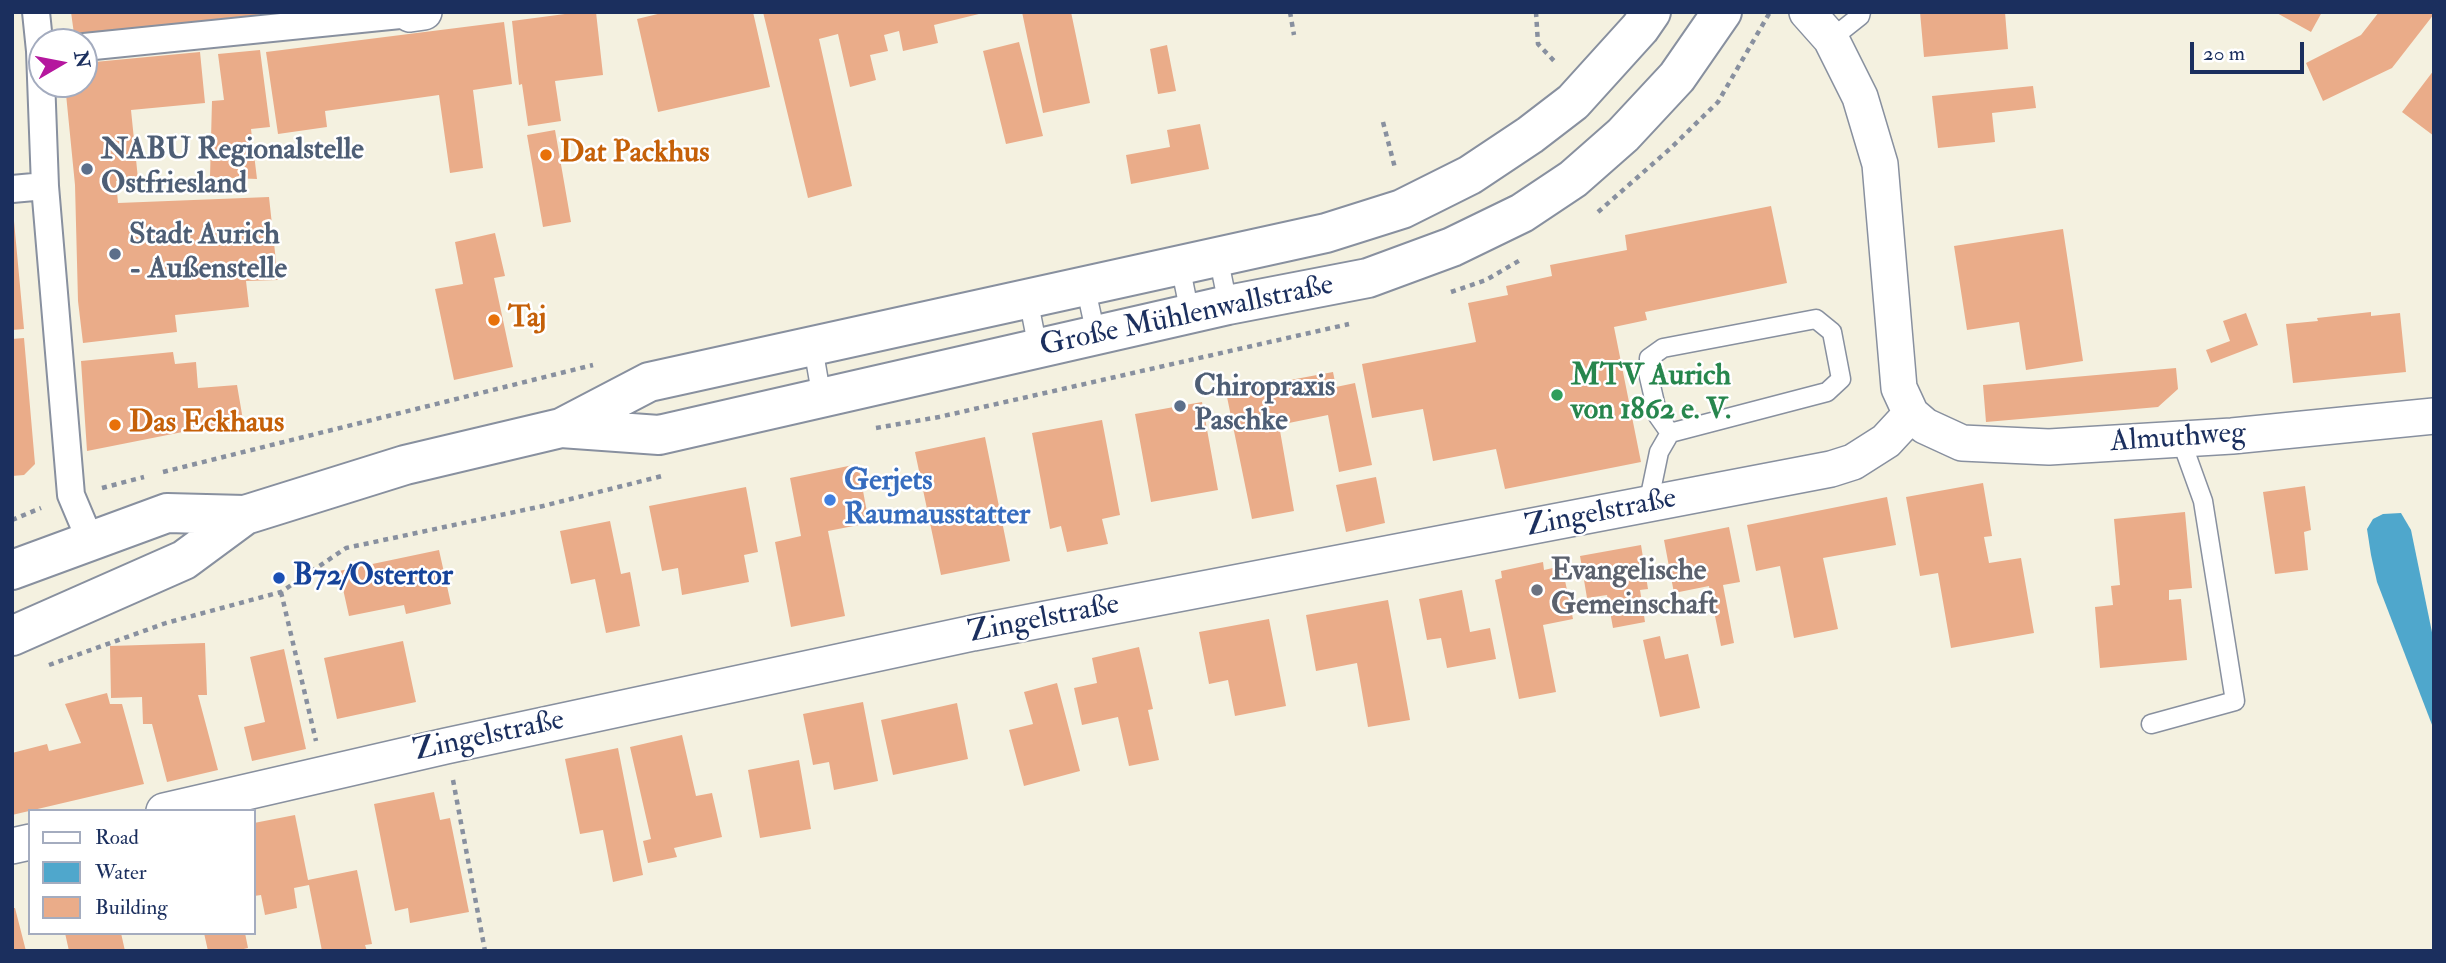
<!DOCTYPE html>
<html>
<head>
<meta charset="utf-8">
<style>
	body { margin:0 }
	#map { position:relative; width:2446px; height:963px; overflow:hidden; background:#f4f1e0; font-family:"IM FELL Double Pica",serif }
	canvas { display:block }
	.frame { position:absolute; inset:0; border:14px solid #1b2f5e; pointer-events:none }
	.legend { position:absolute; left:28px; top:809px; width:228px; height:126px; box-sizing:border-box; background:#fff; border:2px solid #a4acbf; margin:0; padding:9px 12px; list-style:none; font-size:21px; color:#1b2f5e }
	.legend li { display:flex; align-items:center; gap:14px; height:35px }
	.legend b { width:35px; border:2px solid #a4acbf }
	.north { position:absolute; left:28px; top:28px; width:70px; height:70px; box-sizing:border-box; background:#fff; border:2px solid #a4acbf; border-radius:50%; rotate:80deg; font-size:19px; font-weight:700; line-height:28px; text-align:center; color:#1b2f5e }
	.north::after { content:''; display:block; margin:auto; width:24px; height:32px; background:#b5179e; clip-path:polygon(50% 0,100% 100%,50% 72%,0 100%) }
	.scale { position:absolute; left:2190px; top:42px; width:114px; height:32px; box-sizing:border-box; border:4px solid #1b2f5e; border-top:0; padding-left:9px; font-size:21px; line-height:24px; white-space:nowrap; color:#1b2f5e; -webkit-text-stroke:5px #fff; paint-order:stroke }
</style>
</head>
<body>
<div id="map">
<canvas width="2446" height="963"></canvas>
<div class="frame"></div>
<ul class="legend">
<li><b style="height:9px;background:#fff"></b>Road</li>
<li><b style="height:19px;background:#4fa7cc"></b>Water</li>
<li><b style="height:19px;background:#eaac89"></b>Building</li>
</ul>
<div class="north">N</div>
<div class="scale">20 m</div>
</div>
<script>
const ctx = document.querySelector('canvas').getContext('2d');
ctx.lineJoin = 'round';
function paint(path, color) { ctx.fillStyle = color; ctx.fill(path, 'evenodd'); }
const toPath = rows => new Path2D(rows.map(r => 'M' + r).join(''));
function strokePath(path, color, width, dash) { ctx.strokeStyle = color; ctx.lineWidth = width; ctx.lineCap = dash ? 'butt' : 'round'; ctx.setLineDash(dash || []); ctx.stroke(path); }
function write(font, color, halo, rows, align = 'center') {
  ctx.font = font + ' "IM FELL Double Pica",serif'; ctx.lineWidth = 5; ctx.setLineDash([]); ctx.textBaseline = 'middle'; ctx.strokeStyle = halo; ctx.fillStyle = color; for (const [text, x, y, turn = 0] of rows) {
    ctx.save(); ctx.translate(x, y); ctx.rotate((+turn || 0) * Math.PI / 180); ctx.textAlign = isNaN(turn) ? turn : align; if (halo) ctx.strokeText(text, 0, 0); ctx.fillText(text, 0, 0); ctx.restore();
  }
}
const water = toPath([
	[2401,513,2411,530,2434,642,2434,730,2377,582,2371,555,2367,529,2373,519,2383,514]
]);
const building = toPath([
	[71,12,264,12,265,14,74,34],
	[580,12,596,12,603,75,555,81,561,121,528,126,522,84,519,85,512,21],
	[666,12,753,12,770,87,658,112,637,19],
	[763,12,983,12,983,13,934,25,938,43,903,51,899,31,884,35,888,51,870,55,876,80,850,87,838,34,819,39,852,186,808,198],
	[1022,12,1071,12,1090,103,1043,113],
	[1920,12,2005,12,2008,49,1924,57],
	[2275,12,2322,12,2311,32],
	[2379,12,2434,12,2434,14,2392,68,2323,101,2306,63,2361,35],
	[504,22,512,84,473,90,483,168,450,173,439,95,325,111,327,127,278,134,266,52],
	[1019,42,1043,136,1006,144,983,51],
	[1167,45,1176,91,1158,94,1150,49],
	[260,50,270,127,251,129,257,179,210,177,212,101,224,100,218,54],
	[200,52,205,103,131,110,138,179,116,181,118,203,269,197,278,280,246,281,249,307,175,315,177,332,83,343,78,301,75,185,65,84,84,84,84,63],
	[2434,70,2434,136,2402,112],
	[2033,86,2036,108,1992,113,1995,142,1938,148,1932,96],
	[1200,124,1209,169,1131,184,1126,155,1170,147,1167,130],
	[555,130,571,222,543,227,527,135],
	[1771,206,1787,283,1645,312,1647,320,1614,327,1641,462,1505,489,1496,449,1433,461,1423,409,1372,418,1362,364,1476,342,1468,303,1508,295,1506,286,1552,276,1550,265,1627,250,1625,235],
	[12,221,14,221,24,329,12,330],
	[2063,229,2083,361,2026,370,2019,322,1967,330,1954,246],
	[495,233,505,276,494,278,513,367,454,380,435,289,463,284,455,242],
	[2371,312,2371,316,2400,313,2406,372,2293,383,2286,324,2318,321,2317,318],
	[2246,313,2258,345,2211,363,2206,350,2230,341,2223,321],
	[24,338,35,464,24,475,12,476,12,339],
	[173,352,175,364,196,362,198,388,237,385,243,420,87,451,81,361],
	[2176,368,2178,389,2158,407,1986,422,1983,385],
	[1333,372,1336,387,1355,383,1372,465,1339,472,1328,415,1279,425,1294,511,1252,519,1226,392],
	[1202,402,1218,490,1151,502,1135,414],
	[1102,420,1120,515,1102,519,1108,544,1067,552,1061,526,1050,529,1032,433],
	[985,437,1010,561,941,575,915,452],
	[858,464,869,523,828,531,845,616,791,627,775,542,801,536,790,478],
	[1376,477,1385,523,1346,532,1336,485],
	[1983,483,1992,536,1984,537,1989,563,2021,558,2034,633,1951,648,1938,573,1920,576,1906,497],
	[2305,486,2311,530,2304,532,2308,570,2275,574,2263,492],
	[746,487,758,552,744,555,749,582,682,595,678,568,662,571,649,506],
	[1887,497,1896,545,1823,558,1838,629,1794,638,1780,566,1756,571,1747,525],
	[2185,512,2192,588,2169,590,2169,600,2181,599,2187,660,2100,668,2095,607,2113,605,2111,586,2120,585,2114,519],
	[610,521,621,574,630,572,640,626,606,633,595,579,571,584,560,531],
	[1729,527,1740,582,1723,585,1734,643,1721,646,1709,586,1674,593,1664,540],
	[1641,545,1648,589,1640,590,1645,622,1613,628,1607,595,1587,598,1580,556],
	[439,550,451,604,406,614,404,605,349,616,339,571],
	[1543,562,1544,570,1562,566,1573,619,1543,625,1556,692,1519,699,1495,580,1502,578,1501,571],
	[1462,590,1470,632,1490,628,1496,659,1447,668,1441,638,1427,640,1419,599],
	[1388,600,1410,720,1368,727,1357,663,1316,671,1306,615],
	[1269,619,1286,706,1235,716,1228,680,1209,684,1199,632],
	[1660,636,1665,659,1688,654,1700,708,1660,717,1643,640],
	[403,641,416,702,337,719,324,658],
	[205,643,207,695,198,695,218,770,167,782,152,724,143,724,142,697,111,698,110,646],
	[1139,647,1153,709,1148,710,1159,760,1129,766,1118,717,1082,725,1074,688,1097,683,1092,658],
	[284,649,306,749,252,761,244,727,265,722,250,657],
	[1057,683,1080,771,1024,786,1009,730,1033,724,1024,692],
	[107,693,110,704,122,704,144,784,12,815,12,753,47,744,49,751,81,743,65,704],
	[863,702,878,781,834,790,829,762,813,765,803,714],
	[957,703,968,759,893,775,881,720],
	[682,735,696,796,712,793,722,837,674,848,677,857,648,863,643,841,651,839,630,747],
	[618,748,643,875,613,882,603,830,580,834,565,759],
	[799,760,811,829,760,838,748,770],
	[434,792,440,820,450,818,469,912,410,923,408,908,395,911,374,804],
	[295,815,308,880,357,870,372,944,365,945,367,951,322,951,309,885,294,888,297,908,265,915,261,895,254,896,254,823],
	[12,908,15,908,26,951,12,951],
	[65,933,121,933,125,951,69,951],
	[204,933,245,933,248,948,235,951,208,951]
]);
const path = toPath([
	[1290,12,1294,35],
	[1536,12,1538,44,1556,63],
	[1383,122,1395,168],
	[1598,212,1672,147,1718,102,1770,12],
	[1451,292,1486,280,1522,259],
	[876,428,939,417,1349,324],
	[163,472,593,365],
	[102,488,144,477],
	[12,520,41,508],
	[281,592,316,741],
	[49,665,166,623,281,592,346,548,543,506,662,476],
	[453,780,485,951]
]);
const service = toPath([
	[1831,39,1860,16,1861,12],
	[1218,256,1228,305],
	[1180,265,1190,314],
	[1085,285,1096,335],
	[1028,298,1038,349],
	[813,347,822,399],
	[1648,505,1659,452,1670,433,1827,392,1841,379,1832,332,1816,319,1663,348,1649,358,1649,377,1658,416,1670,433],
	[2151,724,2235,701,2203,501,2181,440]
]);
const pedestrian = toPath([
	[36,12,40,51,45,186,71,495,90,540],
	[84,47,410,14],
	[12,189,45,186]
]);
const minor = toPath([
	[1807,12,1831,39,1860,97,1880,164,1899,388,1911,414,1925,426,1962,443,2049,447,2232,436,2434,416],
	[410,14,424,12],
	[164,811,446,746,973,633,1831,469,1853,462,1886,441,1911,414],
	[12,846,30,842]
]);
const primary = toPath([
	[561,428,659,435,1228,305,1368,278,1452,247,1522,213,1573,179,1623,135,1677,77,1722,12],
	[12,570,167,513,245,515],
	[12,636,184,560,245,515,405,465,561,428,649,382,1326,233,1402,209,1470,175,1530,135,1573,102,1640,28,1651,12]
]);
const markers = [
	[546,155,7,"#e8710a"],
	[87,169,7,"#5c6f8a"],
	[115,254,7,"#5c6f8a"],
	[494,320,7,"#e8710a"],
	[1557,395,7,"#2e9e5b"],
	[1180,406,7,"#5c6f8a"],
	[115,425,7,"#e8710a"],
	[830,500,7,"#3f7fe0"],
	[279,578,7,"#1a4fb4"],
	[1537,590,7,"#6b7280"]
];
const serviceNames = [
	["NABU Regionalstelle",101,152],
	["Ostfriesland",101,186],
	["Stadt Aurich",129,237],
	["- Außenstelle",129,271],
	["Chiropraxis",1194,389],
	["Paschke",1194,423]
];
const foodNames = [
	["Dat Packhus",560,155],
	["Taj",508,320],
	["Das Eckhaus",129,425]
];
const streetNames = [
	["Große Mühlenwallstraße",1187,317,-12],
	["Almuthweg",2178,439,-4],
	["Zingelstraße",1601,514,-11],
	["Zingelstraße",1044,620,-11],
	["Zingelstraße",489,737,-12]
];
const leisureNames = [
	["MTV Aurich",1571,378],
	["von 1862 e. V.",1571,412]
];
const shopNames = [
	["Gerjets",844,483],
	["Raumausstatter",844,517]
];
const worshipNames = [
	["Evangelische",1551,573],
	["Gemeinschaft",1551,607]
];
const transitNames = [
	["B72/Ostertor",293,578]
];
paint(water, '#4fa7cc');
paint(building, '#eaac89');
strokePath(service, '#88909f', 21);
strokePath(pedestrian, '#88909f', 30);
strokePath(minor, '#88909f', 38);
strokePath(primary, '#88909f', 42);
strokePath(path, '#88909f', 4.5, [5, 5]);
strokePath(service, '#fff', 18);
strokePath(pedestrian, '#fff', 26);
strokePath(minor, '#fff', 35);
strokePath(primary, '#fff', 38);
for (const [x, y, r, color] of markers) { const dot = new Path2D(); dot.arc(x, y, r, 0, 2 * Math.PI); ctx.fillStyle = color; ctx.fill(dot); strokePath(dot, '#fff', 2.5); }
write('bold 30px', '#4e5e75', '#fff', serviceNames, 'left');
write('bold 30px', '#c56008', '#fff', foodNames, 'left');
write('30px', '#1b2f5e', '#fff', streetNames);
write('bold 30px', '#27864d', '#fff', leisureNames, 'left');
write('bold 30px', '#366cbe', '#fff', shopNames, 'left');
write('bold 30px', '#5b616d', '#fff', worshipNames, 'left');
write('bold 30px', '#164399', '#fff', transitNames, 'left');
</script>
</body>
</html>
